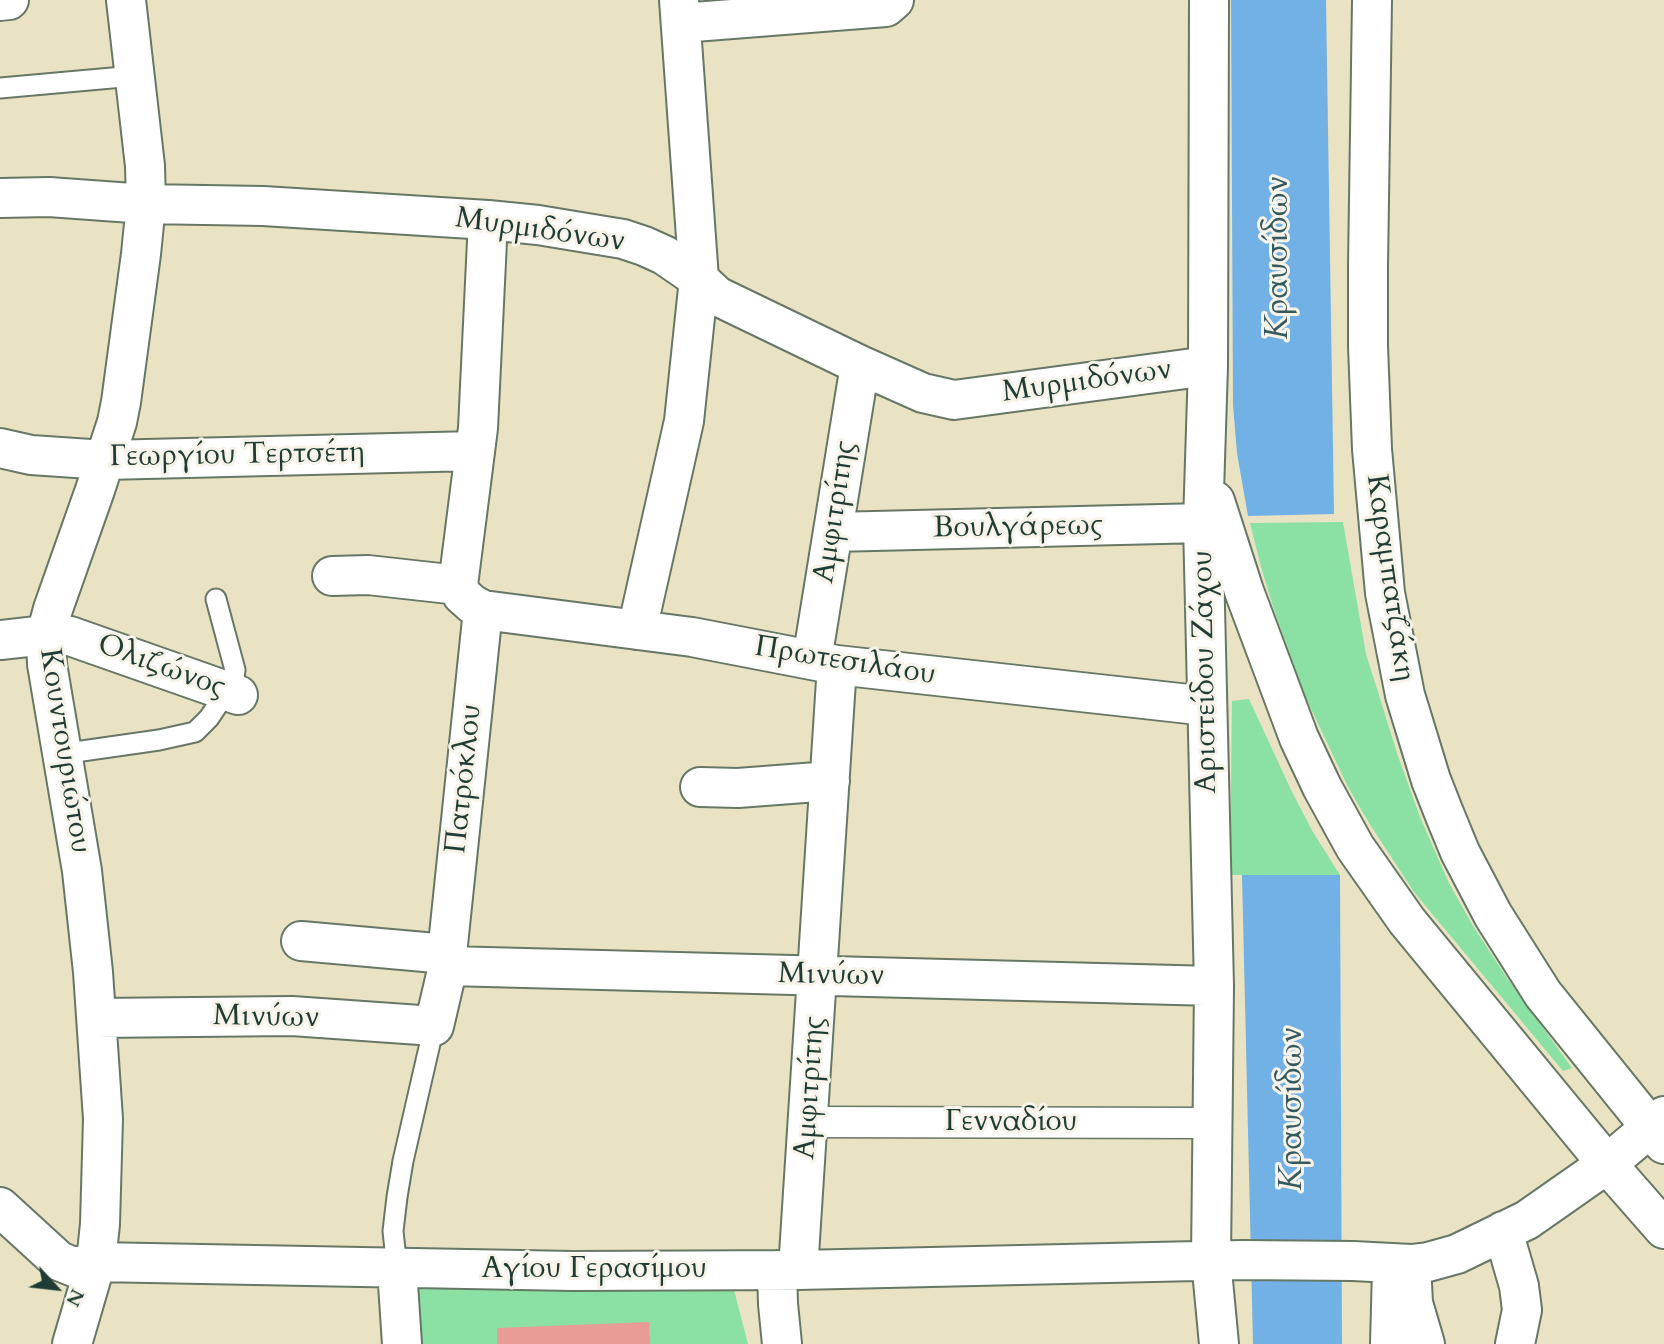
<!DOCTYPE html>
<html>
<head>
<meta charset="utf-8">
<style>
  body { margin:0 }
  #map { position:relative; width:1664px; height:1344px; overflow:hidden; background:#e9e3c3; font-family:Cardo,serif }
  canvas { display:block }
  .north { position:absolute; left:21px; top:1253px; width:70px; height:70px; -webkit-text-stroke:5px #f7f3e8; paint-order:stroke; rotate:117deg; font-size:19px; font-weight:700; line-height:28px; text-align:center; color:#1f3d34 }
  .north::after { content:''; display:block; margin:auto; width:24px; height:32px; background:#1f3d34; clip-path:polygon(50% 0,100% 100%,50% 72%,0 100%) }
</style>
</head>
<body>
<div id="map">
<canvas width="1664" height="1344"></canvas>
<div class="north">N</div>
</div>
<script>
const g = document.querySelector('canvas').getContext('2d');
g.lineJoin = 'round';
function fill(path, color) {
  g.fillStyle = color;
  g.fill(path, 'evenodd');
}
function shape(rows) {
  const path = new Path2D();
  for (const r of rows) {
    path.moveTo(r[0], r[1]);
    for (let i = 2; i < r.length; i += 2) path.lineTo(r[i], r[i + 1]);
  }
  return path;
}
function trace(path, color, width, dash) {
  g.strokeStyle = color;
  g.lineWidth = width;
  g.lineCap = dash ? 'butt' : 'round';
  g.setLineDash(dash || []);
  g.stroke(path);
}
function write(font, color, halo, rows, align = 'center') {
  g.font = font + ' Cardo,serif';
  g.lineWidth = 6;
  g.setLineDash([]);
  g.textBaseline = 'middle';
  g.strokeStyle = halo;
  g.fillStyle = color;
  for (const [text, x, y, turn = 0] of rows) {
    g.save();
    g.translate(x, y);
    g.rotate((+turn || 0) * Math.PI / 180);
    g.textAlign = isNaN(turn) ? turn : align;
    if (halo) g.strokeText(text, 0, 0);
    g.fillText(text, 0, 0);
    g.restore();
  }
}
fill(shape([
  [1343,522,1366,654,1398,756,1420,817,1449,883,1473,926,1507,978,1572,1068,1563,1071,1414,892,1369,823,1348,787,1306,698,1275,613,1261,567,1250,523],
  [1249,699,1292,792,1313,832,1340,875,1230,875,1232,701],
  [733,1286,748,1344,414,1344,412,1287]
]), '#8be1a4');
fill(shape([
  [1231,0,1326,0,1334,514,1248,516,1237,453,1233,405],
  [1242,875,1340,875,1342,1344,1253,1344]
]), '#71b1e5');
fill(shape([
  [649,1322,650,1344,497,1344,497,1328]
]), '#e99b96');
const service = shape([
  [0,88,134,76],
  [61,754,159,740,195,732,209,718,227,691,234,678,235,670,216,599],
  [397,1269,393,1231,397,1197,403,1161,434,1026]
]);
const pedestrian = shape([
  [809,1122,1214,1123]
]);
const minor = shape([
  [1209,0,1208,366,1203,523,1214,986,1211,1260,1219,1344],
  [1372,0,1368,266,1368,346,1372,449,1385,593,1405,695,1431,780,1444,813,1460,852,1493,915,1543,994,1664,1144],
  [0,1,9,0],
  [681,23,886,7,894,0],
  [0,198,49,197,146,204,263,206,488,220,538,225,623,239,644,246,664,255,699,279,717,296,860,365,923,393,954,400,1208,366],
  [0,448,31,455,105,460,475,451],
  [1215,501,1244,591,1299,738,1322,787,1355,847,1407,921,1607,1164,1664,1229],
  [833,532,1203,523],
  [332,576,368,575,458,585],
  [483,610,692,637,837,665,1207,706],
  [637,630,684,421,699,279,679,0],
  [0,640,46,635,70,636,238,695],
  [812,660,860,365],
  [700,787,738,788,830,781],
  [301,941,447,954],
  [448,966,1214,986],
  [97,1018,292,1016,434,1026,448,966,447,954,483,610,472,604,462,595,458,585,478,428,488,220],
  [0,1207,59,1261,74,1267,96,1262,573,1271,798,1270,1242,1260,1353,1261,1411,1264,1428,1262,1457,1254,1527,1220,1607,1164,1664,1116],
  [1503,1231,1519,1286,1522,1310,1515,1344],
  [1411,1264,1413,1303,1425,1344],
  [397,1269,402,1344],
  [777,1270,778,1304,782,1344],
  [798,1270,837,665],
  [72,1344,96,1262,100,1224,103,1119,93,972,82,871,47,664,46,635,53,609,95,490,117,422,121,402,141,254,146,204,145,166,126,0],
  [1390,1344,1392,1269]
]);
trace(service, '#676', 23);
trace(pedestrian, '#676', 33);
trace(minor, '#676', 42);
trace(service, '#fff', 19);
trace(pedestrian, '#fff', 30);
trace(minor, '#fff', 38);
write('30px', '#1f3d34', '#f7f3e8', [
  ["Μυρμιδόνων",540,231,8],
  ["Μυρμιδόνων",1087,382,-8],
  ["Γεωργίου Τερτσέτη",237,456,-1],
  ["Αμφιτρίτης",836,512,-81],
  ["Βουλγάρεως",1018,528,-1],
  ["Καραμπατζάκη",1389,578,82],
  ["Πρωτεσιλάου",845,662,9],
  ["Ολιζώνος",161,667,20],
  ["Αριστείδου Ζάχου",1206,672,-91],
  ["Κουντουριώτου",64,751,81],
  ["Πατρόκλου",465,779,-84],
  ["Μινύων",831,976,1],
  ["Μινύων",266,1018,1],
  ["Αμφιτρίτης",811,1088,-86],
  ["Γενναδίου",1011,1123],
  ["Αγίου Γερασίμου",594,1270]
]);
write('italic 32px', '#345a60', '#f7f3e8', [
  ["Κραυσίδων",1280,258,-90],
  ["Κραυσίδων",1294,1109,-90]
]);
</script>
</body>
</html>
